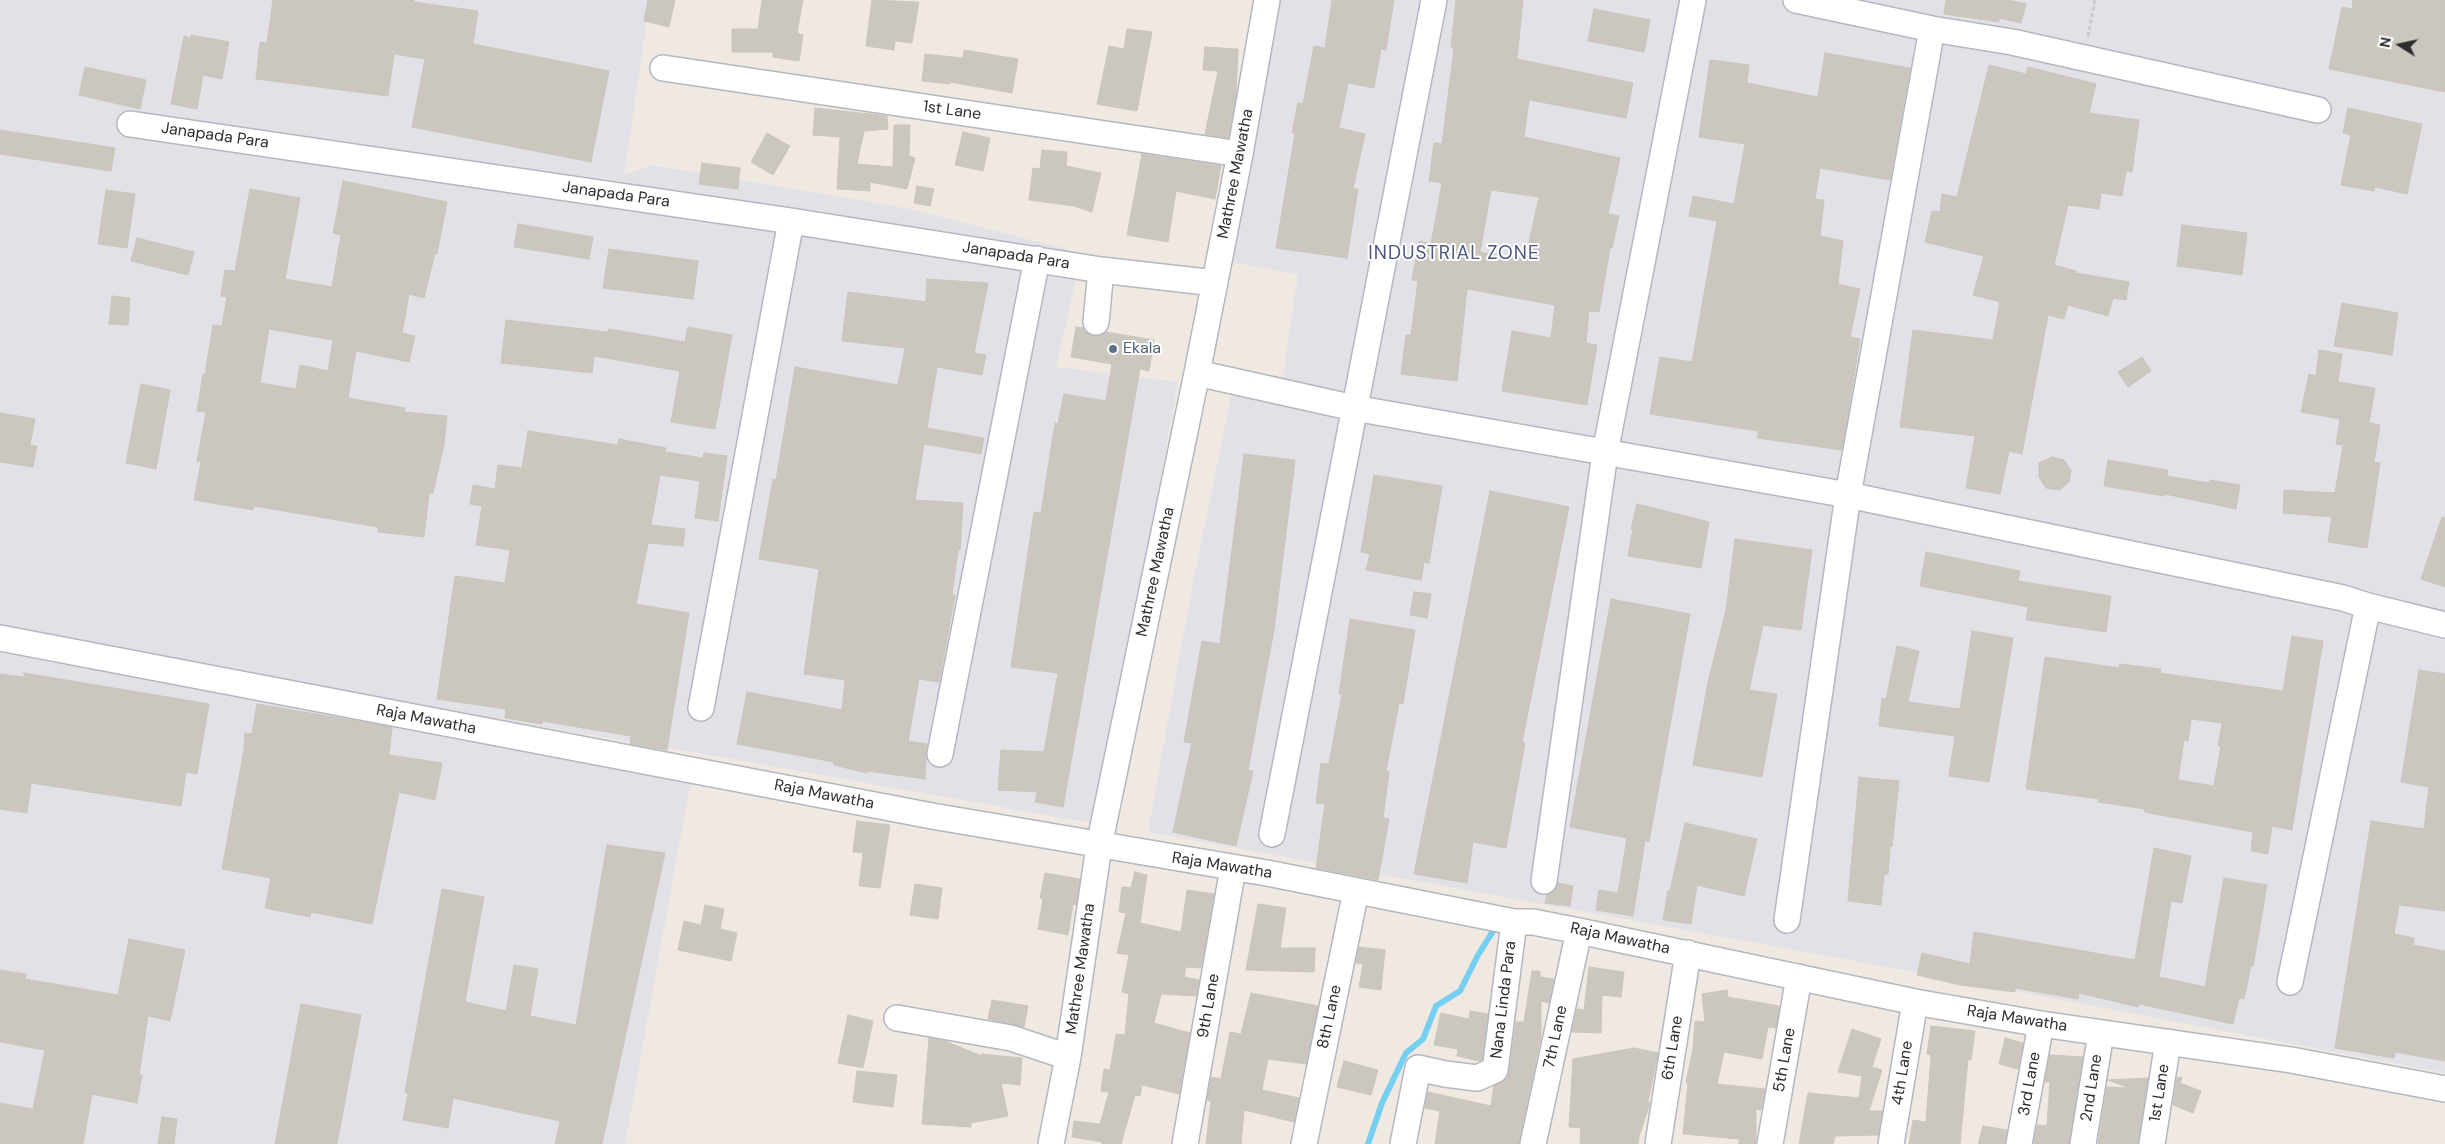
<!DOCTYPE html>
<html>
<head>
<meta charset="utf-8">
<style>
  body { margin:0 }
  #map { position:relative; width:2445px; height:1144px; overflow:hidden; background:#efe9e1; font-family:"DM Sans",sans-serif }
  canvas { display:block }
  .north { position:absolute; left:2375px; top:20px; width:50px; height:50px; -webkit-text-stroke:4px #fff; paint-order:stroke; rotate:280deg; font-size:14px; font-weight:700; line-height:20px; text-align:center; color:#2e2e2e }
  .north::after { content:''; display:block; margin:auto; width:18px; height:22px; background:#2e2e2e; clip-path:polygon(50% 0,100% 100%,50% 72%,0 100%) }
</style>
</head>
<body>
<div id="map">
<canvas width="2445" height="1144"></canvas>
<div class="north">N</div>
</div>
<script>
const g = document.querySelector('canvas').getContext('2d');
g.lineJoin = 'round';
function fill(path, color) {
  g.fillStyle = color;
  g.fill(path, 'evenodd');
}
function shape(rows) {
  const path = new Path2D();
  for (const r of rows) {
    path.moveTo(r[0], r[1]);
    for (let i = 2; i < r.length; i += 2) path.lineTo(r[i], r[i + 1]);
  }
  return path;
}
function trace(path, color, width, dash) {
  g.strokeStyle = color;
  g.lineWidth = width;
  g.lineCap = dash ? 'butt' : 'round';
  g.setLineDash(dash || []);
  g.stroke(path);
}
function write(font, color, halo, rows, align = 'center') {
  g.font = font + ' "DM Sans",sans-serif';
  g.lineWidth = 4;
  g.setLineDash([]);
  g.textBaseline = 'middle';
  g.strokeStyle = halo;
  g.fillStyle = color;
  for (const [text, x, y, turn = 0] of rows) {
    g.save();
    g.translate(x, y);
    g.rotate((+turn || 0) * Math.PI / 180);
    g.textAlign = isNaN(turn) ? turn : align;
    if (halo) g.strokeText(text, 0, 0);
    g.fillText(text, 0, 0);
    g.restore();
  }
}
fill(shape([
  [0,0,650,0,624,175,651,165,910,209,1082,253,1056,367,1178,382,1098,824,681,750,156,662,0,631],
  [1277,0,2445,0,2445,1073,1926,974,1148,832,1191,593,1232,391,1280,398,1298,274,1225,261],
  [0,653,692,774,625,1144,0,1144]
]), '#e3e1e8');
trace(shape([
  [1368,1144,1382,1103,1406,1053,1423,1039,1436,1006,1460,991,1478,955,1495,928]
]), '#75cff0', 6);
const building = shape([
  [273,0,414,0,414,2,478,11,473,44,609,71,591,162,412,127,425,59,394,54,388,96,256,79,260,42,267,43,273,0],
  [648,0,675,0,669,27,644,21,648,0],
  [762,0,803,0,797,33,803,35,799,61,773,57,773,52,732,52,732,29,758,29,762,0],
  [872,0,919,2,912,43,895,41,894,50,866,46,872,0],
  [1332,0,1394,0,1386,50,1381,49,1374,88,1348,83,1339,128,1365,134,1353,189,1358,189,1347,258,1276,248,1295,133,1292,132,1298,103,1303,104,1314,46,1325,48,1332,0],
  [1456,0,1523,0,1517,59,1633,83,1626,118,1529,100,1524,137,1620,158,1608,214,1619,216,1612,248,1610,248,1599,312,1589,311,1586,343,1597,345,1587,405,1502,391,1512,331,1551,338,1555,305,1467,289,1457,381,1401,374,1406,335,1411,335,1418,281,1412,280,1419,241,1431,244,1442,183,1429,181,1434,143,1442,144,1454,48,1451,47,1456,0],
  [1491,190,1539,197,1525,260,1480,252,1491,190],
  [1946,0,2008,0,2026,4,2021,23,1999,18,1999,22,1944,14,1946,0],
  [2353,0,2445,0,2445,92,2329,69,2342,7,2352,9,2353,0],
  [1594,9,1650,20,1644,52,1588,41,1594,9],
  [1127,29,1152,32,1137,111,1097,104,1109,46,1124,49,1127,29],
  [191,35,229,42,222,79,203,75,197,109,171,104,184,36,191,38,191,35],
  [1205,47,1238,49,1236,96,1228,138,1205,134,1218,71,1203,70,1205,47],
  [964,50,1018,59,1012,93,950,82,950,84,922,81,925,54,963,58,964,50],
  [1825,53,1910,68,1890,180,1820,168,1815,199,1824,200,1820,236,1843,241,1838,284,1860,289,1850,337,1860,339,1842,450,1758,438,1758,431,1650,414,1660,357,1692,362,1717,221,1689,216,1693,196,1734,204,1745,144,1699,137,1710,60,1749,65,1747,83,1818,97,1825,53],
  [1989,65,2026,74,2028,67,2096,84,2089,113,2139,120,2132,172,2126,171,2122,196,2101,193,2099,209,2068,205,2054,265,2076,271,2076,273,2129,282,2126,300,2113,298,2108,316,2068,305,2064,319,2048,315,2022,454,2009,451,2000,494,1966,488,1975,436,1900,427,1913,330,1993,340,2000,302,1973,295,1984,256,1925,242,1932,211,1940,212,1942,194,1957,197,1989,65],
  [85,67,146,80,140,109,79,95,85,67],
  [815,108,887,116,888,129,864,131,857,164,893,167,894,125,910,125,909,156,915,158,907,189,870,182,870,191,837,189,840,137,813,135,815,108],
  [2348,108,2422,124,2407,194,2375,187,2374,191,2341,185,2351,135,2343,133,2348,108],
  [0,130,115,148,111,171,0,154,0,130],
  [963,132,990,138,983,171,955,165,963,132],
  [767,133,790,146,773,175,751,162,767,133],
  [1042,150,1067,152,1066,166,1101,173,1092,212,1074,206,1029,200,1033,168,1040,169,1042,150],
  [1142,154,1221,166,1215,199,1176,191,1168,242,1127,235,1142,154],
  [702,163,740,168,738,189,699,184,702,163],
  [343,181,447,202,437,254,435,253,424,298,409,294,402,333,415,336,409,362,356,351,348,398,405,408,404,412,447,416,444,444,433,493,429,493,424,537,378,532,378,527,254,506,253,510,194,500,201,462,197,461,206,412,197,411,203,374,205,374,213,325,222,326,227,297,221,296,225,270,235,271,250,189,300,198,285,279,332,287,341,235,333,233,343,181],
  [269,329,333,340,328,371,300,365,296,389,260,383,269,329],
  [917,186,934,189,930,206,914,203,917,186],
  [106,190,135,194,127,248,98,244,106,190],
  [518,224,593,237,589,259,514,247,518,224],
  [2182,225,2247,233,2242,275,2177,266,2182,225],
  [137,238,194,252,188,275,131,261,137,238],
  [609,249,698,261,693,299,603,288,609,249],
  [927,279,988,283,974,353,986,355,982,375,937,367,927,428,984,438,981,454,924,444,915,500,963,503,960,550,958,550,952,595,955,595,939,682,919,679,908,741,927,744,925,779,868,771,867,773,834,765,834,762,737,744,747,692,842,710,845,680,804,674,819,569,759,559,773,479,776,480,795,367,898,385,905,348,842,341,848,292,926,302,927,279],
  [112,296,130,298,128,325,109,324,112,296],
  [2342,303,2398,313,2392,355,2334,346,2342,303],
  [506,320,608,332,609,329,685,342,688,327,732,335,715,429,671,422,680,371,594,356,592,373,501,363,506,320],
  [1076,327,1083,328,1087,333,1094,336,1106,332,1154,340,1149,371,1140,369,1063,807,1035,802,1037,792,998,790,1001,750,1044,752,1058,673,1011,667,1034,512,1041,513,1055,423,1058,424,1064,394,1106,401,1112,364,1071,357,1076,327],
  [2319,350,2342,354,2338,382,2375,388,2369,423,2380,425,2374,462,2380,463,2367,548,2328,542,2332,517,2283,513,2284,490,2335,493,2343,445,2336,444,2340,419,2301,412,2309,374,2316,376,2319,350],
  [2142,357,2151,371,2128,387,2118,372,2142,357],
  [141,384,170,390,156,469,126,463,141,384],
  [0,413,35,419,30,445,37,446,33,467,0,462,0,413],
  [528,431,618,445,619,439,666,448,665,452,703,458,704,453,727,456,718,521,695,518,700,481,660,475,651,525,685,529,683,546,648,543,636,604,689,613,667,750,630,744,631,736,542,721,542,724,505,718,506,709,437,699,455,576,505,583,510,550,476,545,482,506,470,504,473,485,495,489,498,465,522,468,528,431],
  [1244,454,1295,460,1274,630,1248,770,1253,771,1236,846,1173,832,1192,743,1184,742,1202,641,1220,644,1244,454],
  [2052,457,2064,460,2071,470,2069,482,2059,490,2046,488,2039,477,2039,463,2052,457],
  [2108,460,2168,470,2167,476,2209,483,2210,480,2240,485,2236,509,2165,494,2164,496,2104,486,2108,460],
  [1374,475,1442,486,1429,563,1424,562,1421,580,1366,570,1370,554,1361,552,1374,475],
  [1490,491,1569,507,1522,742,1525,743,1506,848,1473,842,1467,883,1414,874,1490,491],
  [1637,504,1709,522,1701,568,1628,556,1633,529,1631,529,1637,504],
  [2442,517,2445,518,2445,587,2421,579,2442,517],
  [1735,539,1812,550,1801,630,1763,625,1749,690,1777,694,1762,777,1693,765,1708,682,1726,610,1735,539],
  [1926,552,2020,571,2018,581,2111,596,2106,632,2026,620,2028,607,1920,586,1926,552],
  [1414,592,1431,594,1427,618,1410,615,1414,592],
  [1611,599,1690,614,1649,842,1645,841,1633,916,1596,910,1599,890,1618,893,1627,838,1570,827,1611,599],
  [1350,619,1415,630,1403,704,1399,703,1386,771,1389,772,1383,818,1389,819,1378,880,1316,868,1325,804,1316,803,1321,763,1329,764,1342,694,1339,694,1350,619],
  [1972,631,2013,638,1989,782,1949,776,1955,736,1879,726,1882,698,1886,699,1897,646,1919,651,1908,702,1960,709,1972,631],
  [2292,636,2323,641,2292,830,2272,826,2268,854,2251,851,2253,832,2144,812,2145,809,2098,802,2099,799,2026,789,2045,657,2119,668,2120,664,2161,669,2160,673,2283,691,2292,636],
  [2191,719,2222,723,2218,746,2221,746,2214,786,2178,780,2184,740,2188,741,2191,719],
  [2419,670,2445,674,2445,911,2399,905,2394,934,2414,938,2413,945,2445,951,2445,1061,2395,1052,2394,1058,2335,1048,2371,821,2424,829,2429,787,2401,782,2419,670],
  [24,673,209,704,197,774,186,772,181,806,31,783,27,813,0,809,0,674,24,677,24,673],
  [257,704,392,727,389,755,442,763,435,800,399,792,372,924,311,912,310,917,265,908,271,878,222,869,244,750,245,733,252,734,257,704],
  [1859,777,1899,781,1892,847,1890,846,1888,874,1884,874,1881,905,1848,901,1859,777],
  [857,821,890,825,880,888,859,886,863,853,853,852,857,821],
  [1685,823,1757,839,1744,896,1697,885,1691,924,1663,920,1668,891,1670,891,1685,823],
  [607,845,665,853,602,1144,555,1144,560,1121,453,1098,448,1128,403,1120,408,1093,405,1092,442,889,484,897,465,1002,506,1011,514,965,538,969,530,1016,576,1025,607,845],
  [2154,848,2191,856,2182,903,2171,901,2159,977,2205,987,2224,878,2267,885,2253,967,2251,966,2244,999,2239,998,2233,1024,2139,1004,2138,1007,2079,993,2078,999,2015,988,2015,992,1960,985,1917,975,1922,953,1970,964,1974,932,2135,960,2154,848],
  [1135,872,1147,875,1140,923,1181,932,1187,890,1214,894,1201,968,1186,967,1184,977,1199,980,1196,996,1161,994,1154,1023,1190,1033,1179,1094,1142,1085,1140,1096,1135,1095,1121,1144,1102,1144,1102,1142,1072,1137,1074,1121,1100,1124,1109,1092,1101,1091,1104,1069,1110,1070,1116,1034,1125,1035,1129,994,1122,992,1129,955,1117,953,1126,913,1119,912,1122,887,1131,888,1135,872],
  [1045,873,1080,879,1076,905,1073,904,1068,935,1038,929,1043,899,1040,898,1045,873],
  [1558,883,1573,886,1570,906,1545,903,1547,895,1555,890,1558,883],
  [915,884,942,888,938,919,910,915,915,884],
  [1258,904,1286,908,1280,948,1315,948,1314,972,1246,970,1258,904],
  [705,905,724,909,720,929,737,933,731,961,678,950,684,921,701,925,705,905],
  [129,939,185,950,170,1021,148,1016,139,1075,142,1075,137,1103,92,1094,83,1144,0,1144,0,1103,33,1109,45,1050,0,1042,0,970,26,974,25,979,118,995,129,939],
  [1359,947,1385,950,1381,990,1359,987,1363,964,1356,963,1359,947],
  [1589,967,1624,972,1621,997,1602,995,1601,1033,1572,1032,1577,1009,1584,1010,1589,967],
  [1532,971,1540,971,1540,977,1554,979,1549,1003,1541,1001,1541,1037,1519,1144,1435,1144,1440,1111,1425,1108,1428,1092,1491,1106,1494,1086,1506,1079,1509,1072,1516,1022,1524,1022,1532,971],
  [1727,990,1728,997,1779,1006,1776,1028,1768,1027,1762,1059,1724,1052,1717,1084,1765,1089,1761,1110,1756,1109,1756,1144,1739,1144,1739,1139,1683,1134,1688,1083,1686,1083,1693,1048,1695,1021,1705,1022,1702,994,1727,990],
  [1251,993,1318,1006,1306,1064,1268,1059,1262,1090,1299,1098,1294,1122,1244,1110,1241,1144,1206,1144,1211,1101,1207,1100,1211,1077,1221,1079,1230,1032,1241,1034,1251,993],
  [992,1000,1028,1006,1024,1027,988,1019,992,1000],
  [301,1004,361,1015,337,1144,275,1144,301,1004],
  [1470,1011,1488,1014,1482,1060,1479,1061,1457,1056,1458,1049,1434,1045,1441,1013,1469,1019,1470,1011],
  [848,1015,873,1021,863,1068,838,1063,848,1015],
  [1931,1026,1975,1031,1971,1060,1968,1060,1960,1144,1909,1144,1913,1120,1926,1122,1931,1055,1927,1054,1931,1026],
  [1852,1029,1881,1039,1872,1067,1882,1070,1869,1111,1882,1111,1878,1135,1835,1136,1833,1144,1799,1144,1808,1093,1859,1098,1862,1076,1838,1072,1852,1029],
  [929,1038,945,1041,982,1056,982,1054,1022,1058,1020,1085,1001,1083,1008,1116,971,1123,971,1127,922,1124,929,1038],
  [2005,1038,2023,1043,2018,1069,1999,1064,2005,1038],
  [1634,1048,1658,1053,1648,1102,1650,1103,1639,1137,1638,1144,1580,1144,1581,1128,1569,1127,1573,1059,1634,1048],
  [2050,1055,2083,1057,2069,1144,2034,1144,2037,1125,2047,1126,2050,1082,2045,1082,2050,1055],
  [1344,1061,1378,1070,1371,1095,1337,1087,1344,1061],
  [857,1071,897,1075,893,1107,853,1102,857,1071],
  [2182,1077,2180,1083,2201,1091,2193,1113,2173,1105,2177,1078,2182,1077],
  [2148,1078,2138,1144,2098,1144,2107,1087,2129,1088,2108,1080,2148,1078],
  [162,1117,177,1119,174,1144,158,1144,162,1117],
  [1983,1126,2007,1130,2005,1144,1978,1144,1983,1126]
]);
fill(building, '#cbc7bf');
trace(building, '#cbc5ba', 1);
const minor = shape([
  [1796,0,1932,29,2012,42,2318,110],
  [663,68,1240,154],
  [130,124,791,221,1101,270],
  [1096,322,1101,270,1215,283],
  [1197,373,1354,408,1848,495,2343,598,2368,606,2445,625],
  [0,638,932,816,1267,873,1514,922,1533,922,1579,931,1915,1002,2041,1024,2291,1060,2445,1089],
  [701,708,791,221],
  [940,754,1037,259],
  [1272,834,1434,0],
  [1544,881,1605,453,1693,0],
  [1787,920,1848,495,1932,29],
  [2290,982,2368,606],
  [897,1018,1011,1038,1068,1057],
  [1051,1144,1068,1057,1099,846,1197,373,1240,154,1267,0],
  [1185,1144,1233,868],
  [1304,1144,1356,891],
  [1403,1144,1418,1068,1445,1074,1477,1078,1495,1070,1514,922],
  [1533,1144,1579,931],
  [1658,1144,1688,953],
  [1770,1144,1799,977],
  [1891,1144,1915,1002],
  [2019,1144,2041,1024],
  [2083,1144,2101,1033],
  [2152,1144,2168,1042]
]);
trace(minor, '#b4b7c1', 28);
trace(shape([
  [2088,36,2095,0]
]), '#c9c9c9', 3, [4, 2.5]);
trace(minor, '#fff', 25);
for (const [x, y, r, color] of [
  [1113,349,5,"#5c6f8a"]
]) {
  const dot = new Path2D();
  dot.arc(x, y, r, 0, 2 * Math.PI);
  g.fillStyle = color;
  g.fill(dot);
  trace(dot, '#fff', 2);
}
write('16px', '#2e2e2e', '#fff', [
  ["1st Lane",952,111,8],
  ["Janapada Para",215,136,8],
  ["Mathree Mawatha",1236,174,-79],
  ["Janapada Para",616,195,8],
  ["Janapada Para",1016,256,9],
  ["Mathree Mawatha",1156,572,-78],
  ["Raja Mawatha",426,720,11],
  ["Raja Mawatha",824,795,11],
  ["Raja Mawatha",1222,866,9],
  ["Raja Mawatha",1620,939,12],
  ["Mathree Mawatha",1081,969,-82],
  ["Nana Linda Para",1504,1000,-83],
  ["9th Lane",1209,1006,-80],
  ["8th Lane",1330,1017,-78],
  ["Raja Mawatha",2017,1019,9],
  ["7th Lane",1556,1037,-78],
  ["6th Lane",1673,1048,-81],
  ["5th Lane",1785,1060,-80],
  ["4th Lane",1903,1073,-81],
  ["3rd Lane",2030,1084,-80],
  ["2nd Lane",2092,1088,-81],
  ["1st Lane",2160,1093,-81]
]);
write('16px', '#4e5e75', '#fff', [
  ["Ekala",1123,349]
], 'left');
g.letterSpacing = '1px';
write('19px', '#4d5680', '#fff', [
  ["INDUSTRIAL ZONE",1454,254]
]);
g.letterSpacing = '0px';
</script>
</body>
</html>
